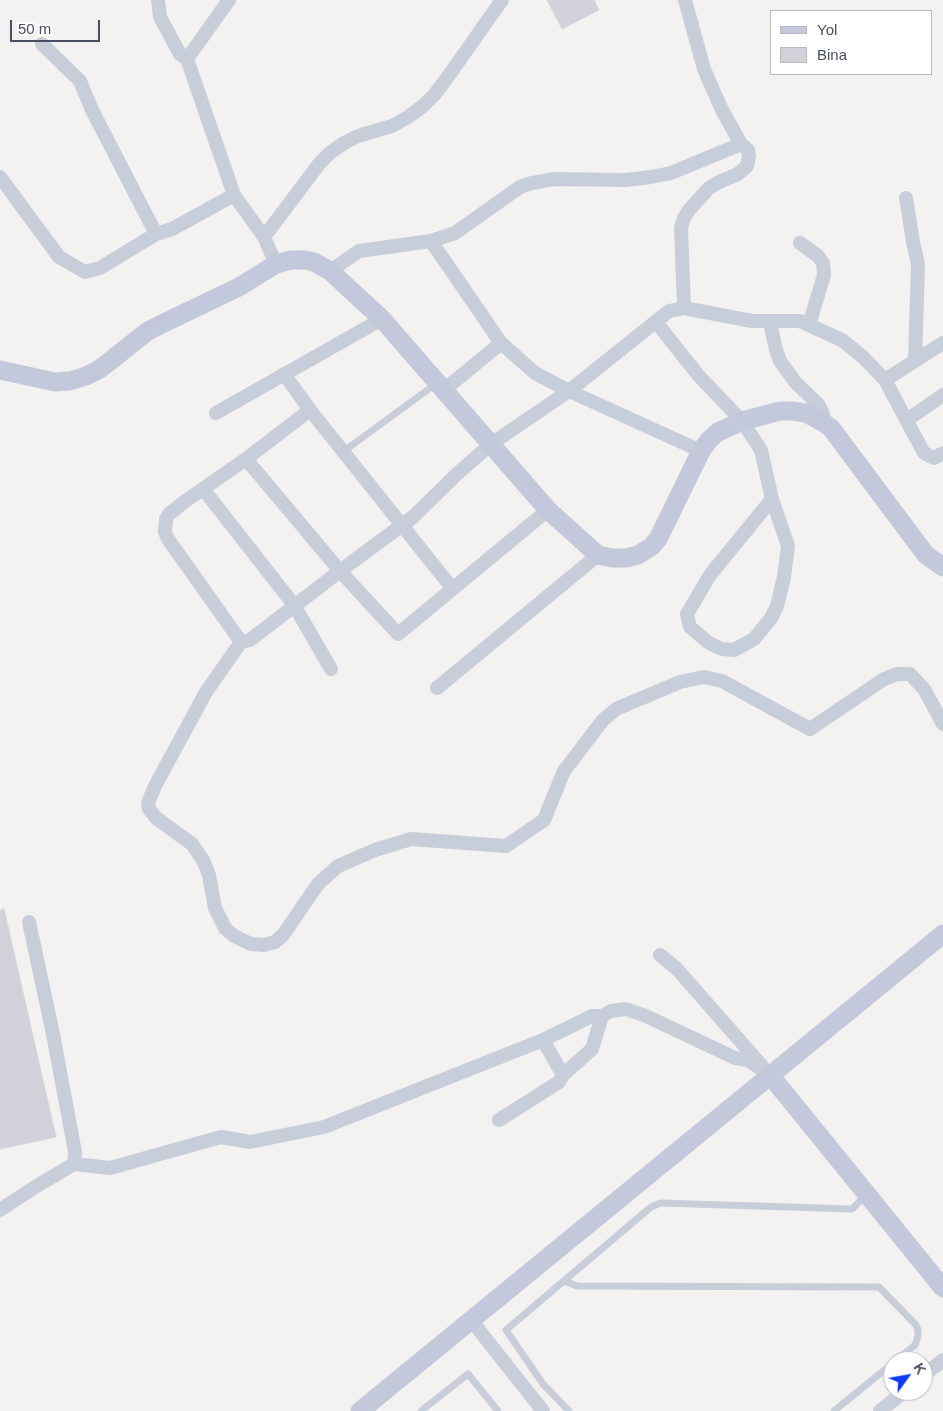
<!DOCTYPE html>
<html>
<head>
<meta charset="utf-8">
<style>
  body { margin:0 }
  #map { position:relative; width:943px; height:1411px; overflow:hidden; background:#f4f2f1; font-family:Arial,sans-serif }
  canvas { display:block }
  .legend { position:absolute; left:770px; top:10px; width:162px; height:65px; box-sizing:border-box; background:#fff; border:1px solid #b6b9c0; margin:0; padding:6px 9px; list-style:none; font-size:15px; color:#484f61 }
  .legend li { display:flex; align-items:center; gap:10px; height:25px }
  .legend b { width:25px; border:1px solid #b6b9c0 }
  .north { position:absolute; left:883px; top:1351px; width:50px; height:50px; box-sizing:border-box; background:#fff; border:1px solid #b6b9c0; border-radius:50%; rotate:58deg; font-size:14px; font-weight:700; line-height:20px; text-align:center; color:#484f61 }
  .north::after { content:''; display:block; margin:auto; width:18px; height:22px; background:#0d3af2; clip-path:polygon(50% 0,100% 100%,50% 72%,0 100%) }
  .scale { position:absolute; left:10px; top:20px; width:90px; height:22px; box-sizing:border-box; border:2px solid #484f61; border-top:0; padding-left:6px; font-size:15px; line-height:18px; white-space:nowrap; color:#484f61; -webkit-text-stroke:4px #fff; paint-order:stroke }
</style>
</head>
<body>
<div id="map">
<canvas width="943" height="1411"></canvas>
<ul class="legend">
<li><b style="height:6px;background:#c3c9db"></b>Yol</li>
<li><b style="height:14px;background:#d1d2d9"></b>Bina</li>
</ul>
<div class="north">K</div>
<div class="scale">50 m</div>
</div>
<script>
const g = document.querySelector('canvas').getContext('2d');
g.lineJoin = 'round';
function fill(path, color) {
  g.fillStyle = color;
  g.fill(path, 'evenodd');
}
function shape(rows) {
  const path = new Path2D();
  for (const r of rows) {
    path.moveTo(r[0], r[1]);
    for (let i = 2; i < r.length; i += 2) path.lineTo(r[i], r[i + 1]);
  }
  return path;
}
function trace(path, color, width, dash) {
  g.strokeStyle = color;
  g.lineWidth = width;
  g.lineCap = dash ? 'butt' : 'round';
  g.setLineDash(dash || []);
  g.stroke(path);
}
const building = shape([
  [547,0,594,0,599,10,562,29,547,0],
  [4,909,56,1137,0,1149,0,910,4,909]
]);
fill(building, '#d1d2d9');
trace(building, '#d5d6dd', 1);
trace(shape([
  [344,451,437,383],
  [565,1281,577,1286,879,1287,916,1325,918,1330,918,1336,915,1345,895,1361],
  [421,1411,468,1374,498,1411],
  [569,1411,543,1384,506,1330,651,1207,661,1203,852,1209,866,1195],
  [834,1411,893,1363]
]), '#c8cdda', 7);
trace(shape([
  [158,0,160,17,180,54,187,59,229,0],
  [42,44,80,81,92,110,156,234],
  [187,59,234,195,264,237],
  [0,177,59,257,85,272,100,268,156,234,172,229,234,195],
  [906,198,913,242,918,264,915,361],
  [431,241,501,343,535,373,569,391,701,451],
  [800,243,818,256,823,263,824,275,809,325],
  [276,264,264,237,319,164,331,152,344,143,358,136,392,126,408,117,423,106,435,94,447,78,502,0],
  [330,271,359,251,431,241,455,233,520,187,532,183,554,179,626,180,651,177,671,173,741,144,722,110,704,69,685,0],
  [684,308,681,228,684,218,689,210,709,188,719,182,738,174,747,166,749,156,748,150,741,144],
  [656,322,698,375,742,421,761,450,772,499,788,546,784,577,777,606,771,618,754,639,734,650,722,649,709,643,690,627,687,614,710,575,772,499],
  [770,322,776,350,780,361,796,383,818,404,823,414,821,421],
  [943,343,885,380,864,358,842,340,800,321,752,321,684,308,669,311,569,391,491,444,457,474,413,517,340,571,250,640,241,642,206,692,155,786,148,803,149,809,156,818,192,844,203,860,209,875,215,908,225,928,234,936,251,944,264,945,275,942,283,935,318,884,338,866,375,850,411,839,506,846,544,820,564,771,603,720,616,709,680,682,704,677,722,681,810,729,884,679,897,674,910,674,924,689,943,724],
  [284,374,310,410,452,588],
  [885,380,924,453,934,458,943,453],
  [444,390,501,343],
  [216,413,382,319],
  [907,420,943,395],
  [246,459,340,571,398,634,548,510],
  [204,490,294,605,331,669],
  [241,642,168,539,165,532,166,519,169,514,184,502,246,459,310,410],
  [437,688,598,555],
  [29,922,53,1034,75,1152,74,1164],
  [543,1040,563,1075],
  [499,1120,559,1082,563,1075,592,1049,602,1016],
  [0,1210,35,1187,74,1164,110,1168,221,1137,250,1142,324,1127,543,1040,592,1016,602,1016,611,1011,626,1009,646,1016,735,1058,748,1060,770,1075,677,969,660,955],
  [471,1320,543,1411],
  [923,1376,943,1360],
  [880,1411,905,1391]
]), '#c8cdda', 14);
trace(shape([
  [0,370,55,382,70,381,86,376,100,369,148,331,166,322,239,287,276,264,291,260,305,260,314,262,330,271,382,319,548,510,598,555,612,558,626,558,638,555,651,547,658,539,701,451,709,440,718,432,742,421,780,411,792,411,806,413,821,421,831,428,926,555,943,567],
  [770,1075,943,1288],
  [360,1411,943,934]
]), '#c3c9db', 19);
</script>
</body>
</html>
